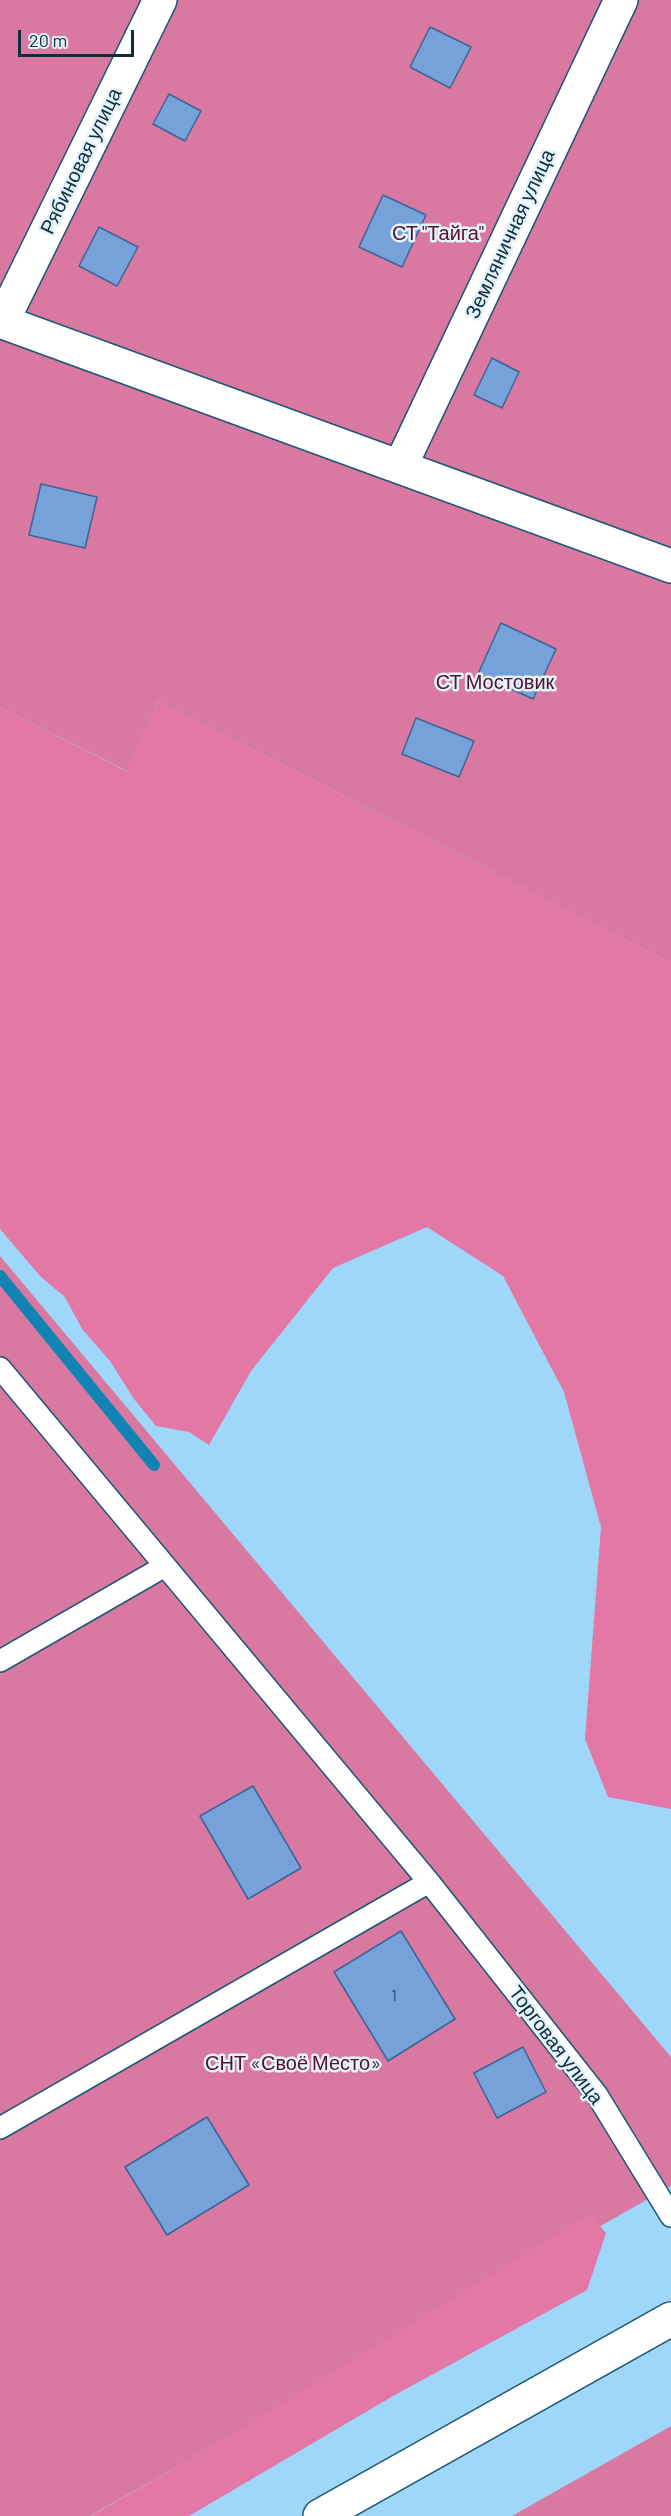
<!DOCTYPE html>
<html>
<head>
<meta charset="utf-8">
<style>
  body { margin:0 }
  #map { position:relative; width:671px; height:2516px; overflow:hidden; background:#9ed7f9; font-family:Barlow,sans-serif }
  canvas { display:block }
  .scale { position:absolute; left:18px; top:30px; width:116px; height:27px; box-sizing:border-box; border:3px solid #0e2d3d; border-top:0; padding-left:8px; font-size:18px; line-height:21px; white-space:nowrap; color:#0e2d3d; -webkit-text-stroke:4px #e4f2fa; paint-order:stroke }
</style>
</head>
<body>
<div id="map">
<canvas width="671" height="2516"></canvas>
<div class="scale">20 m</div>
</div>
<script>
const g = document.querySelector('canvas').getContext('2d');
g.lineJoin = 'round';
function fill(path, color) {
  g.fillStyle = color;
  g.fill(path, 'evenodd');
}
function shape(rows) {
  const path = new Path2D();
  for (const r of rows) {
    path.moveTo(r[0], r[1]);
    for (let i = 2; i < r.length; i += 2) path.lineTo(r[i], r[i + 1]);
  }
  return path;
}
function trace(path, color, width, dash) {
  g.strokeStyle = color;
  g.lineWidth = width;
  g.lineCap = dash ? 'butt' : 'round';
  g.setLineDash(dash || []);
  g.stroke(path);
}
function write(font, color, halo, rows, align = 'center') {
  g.font = font + ' Barlow,sans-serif';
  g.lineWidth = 5;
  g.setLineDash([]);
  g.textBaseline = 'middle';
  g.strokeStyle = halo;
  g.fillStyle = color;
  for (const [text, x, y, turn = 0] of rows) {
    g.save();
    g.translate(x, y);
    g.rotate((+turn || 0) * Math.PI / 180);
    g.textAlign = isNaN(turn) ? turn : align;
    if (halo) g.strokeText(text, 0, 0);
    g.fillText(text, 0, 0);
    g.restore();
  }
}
fill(shape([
  [0,0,671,0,671,963,158,701,127,771,0,707],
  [0,1256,671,2057,671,2186,90,2516,0,2516],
  [671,2426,671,2516,512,2516]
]), '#d979a1');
fill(shape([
  [158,701,671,963,671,1809,608,1797,585,1739,601,1527,564,1392,503,1276,427,1227,333,1268,251,1371,209,1445,189,1432,156,1426,134,1399,110,1361,82,1329,65,1297,41,1277,0,1229,0,707,126,771],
  [590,2214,606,2233,587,2290,393,2396,189,2516,91,2516,220,2442]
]), '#e377a5');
trace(shape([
  [0,1276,154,1465]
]), '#1284b4', 12);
const building = shape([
  [430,27,471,47,450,88,410,67,430,27],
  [169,94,201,111,185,141,153,124,169,94],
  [383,195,426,215,402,267,359,247,383,195],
  [99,227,138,247,117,286,79,266,99,227],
  [492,358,519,372,502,408,474,395,492,358],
  [41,484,97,497,85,548,29,535,41,484],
  [501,623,556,649,533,699,478,674,501,623],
  [416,718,474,741,459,777,402,754,416,718],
  [253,1786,301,1868,248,1899,200,1816,253,1786],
  [401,1931,455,2019,388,2061,334,1972,401,1931],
  [523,2047,546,2092,497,2118,474,2073,523,2047],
  [207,2117,249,2185,167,2235,125,2167,207,2117]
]);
fill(building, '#76a2d9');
trace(building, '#3b6497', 1.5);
const lane = shape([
  [0,1368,429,1882,597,2095,671,2216],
  [0,1661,165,1566],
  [0,2128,429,1882]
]);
const street = shape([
  [0,321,671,566],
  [2,322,160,0],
  [400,467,621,0]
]);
const secondary = shape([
  [320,2516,671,2319]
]);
trace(lane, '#1e5774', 24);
trace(street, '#1e5774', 36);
trace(secondary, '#1e5774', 36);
trace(lane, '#fff', 21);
trace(street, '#fff', 33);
trace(secondary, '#fff', 33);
write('16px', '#284a64', null, [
  ["1",394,1996]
]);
write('20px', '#0e2d3d', '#e4f2fa', [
  ["Рябиновая улица",81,161,-64],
  ["Земляничная улица",510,234,-65],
  ["Торговая улица",556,2045,53]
]);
write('20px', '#541032', '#e4f2fa', [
  ["СТ \"Тайга\"",438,233],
  ["СТ Мостовик",495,682],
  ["СНТ «Своё Место»",293,2063]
]);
</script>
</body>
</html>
